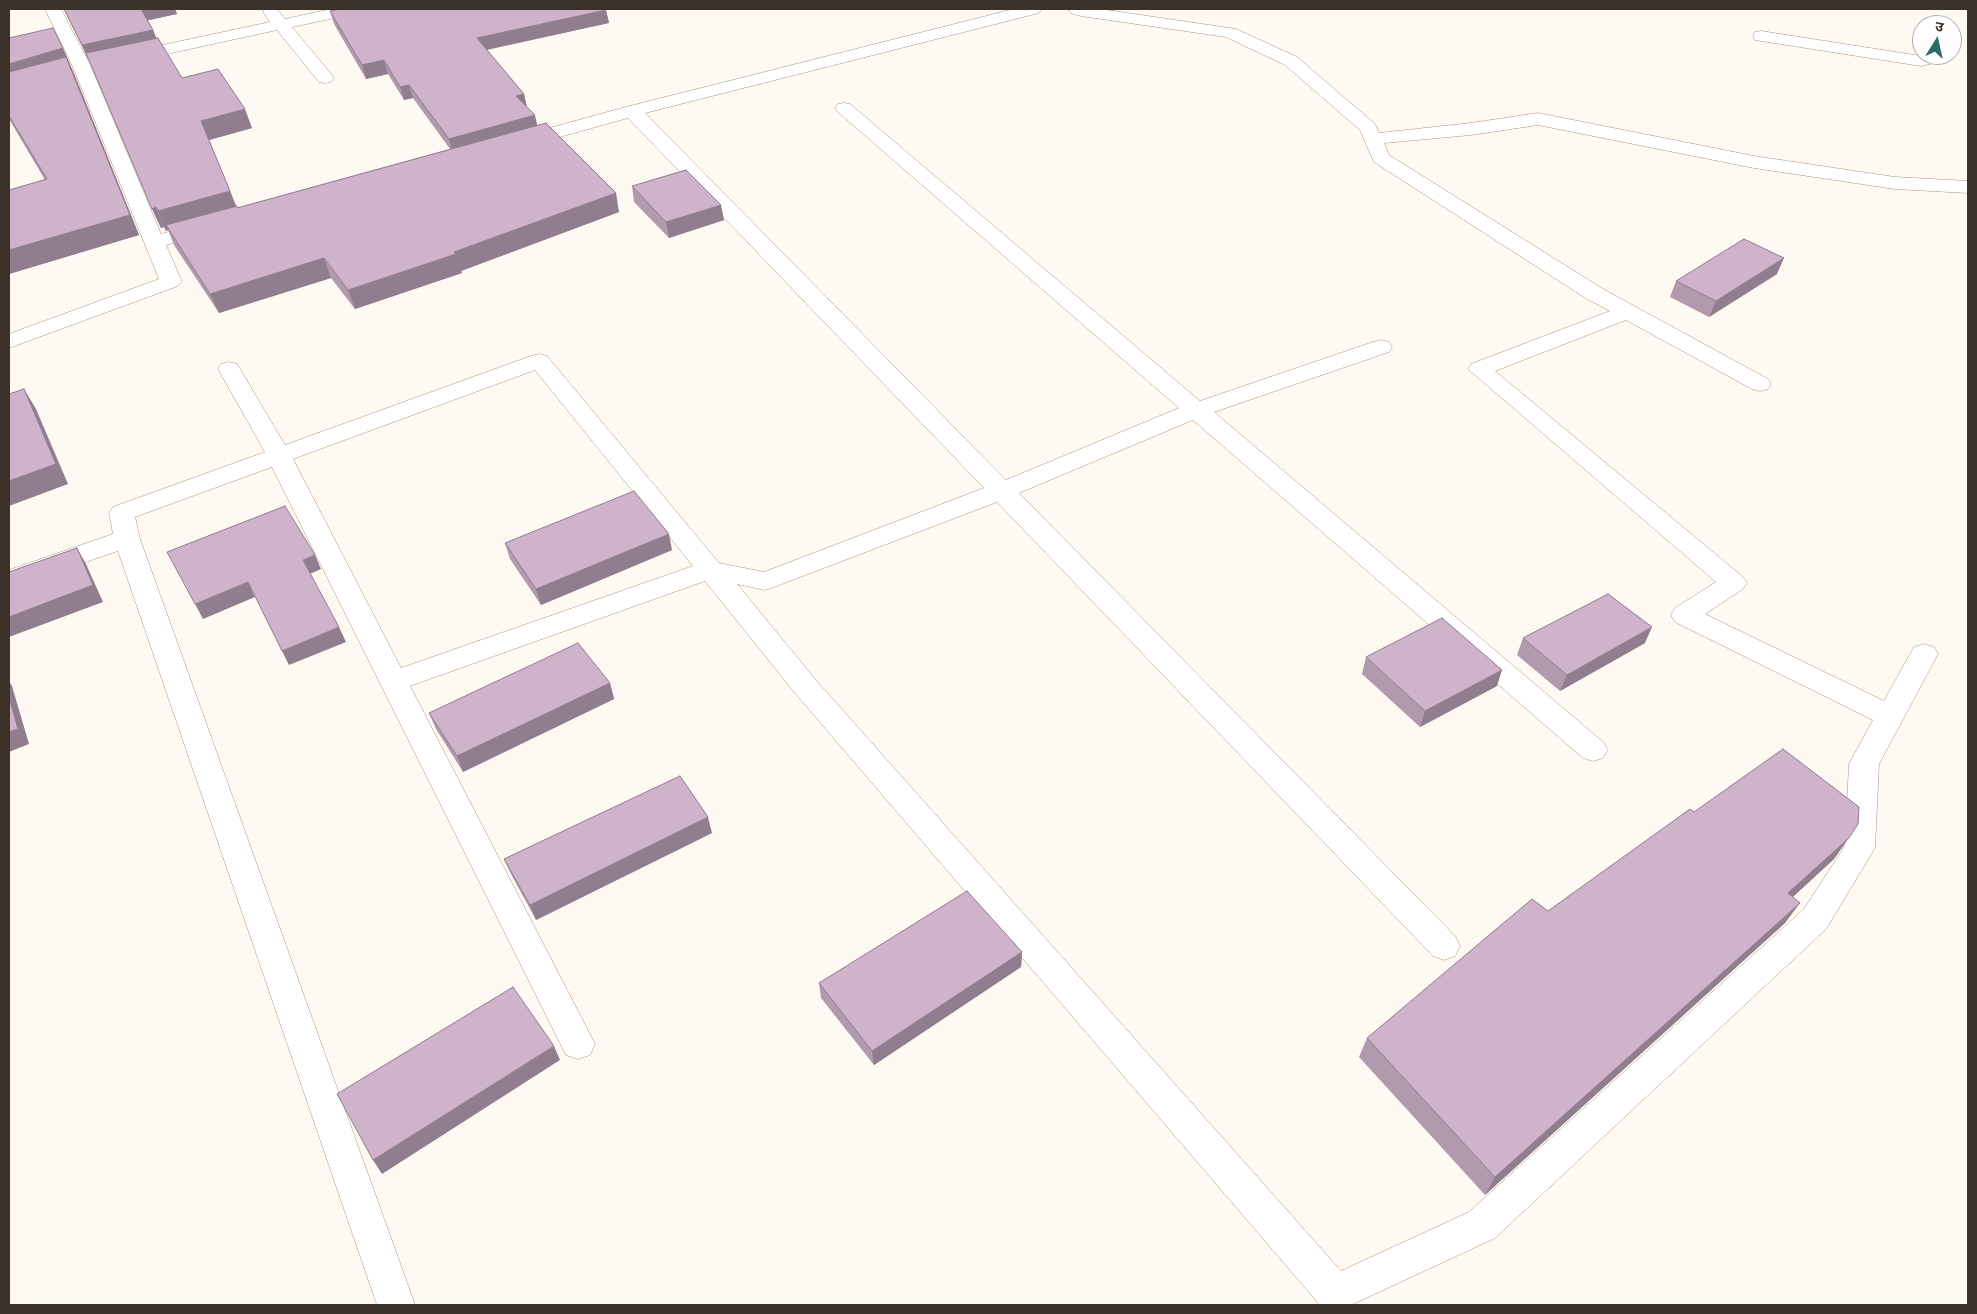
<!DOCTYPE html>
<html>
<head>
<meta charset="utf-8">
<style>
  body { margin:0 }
  #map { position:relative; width:1977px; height:1314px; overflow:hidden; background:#fff9f4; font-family:Ubuntu,"Noto Sans Devanagari",sans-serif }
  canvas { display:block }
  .frame { position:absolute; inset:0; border:10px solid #3c3128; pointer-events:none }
  .north { position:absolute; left:1912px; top:15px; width:50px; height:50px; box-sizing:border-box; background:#fff; border:1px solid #b1ada9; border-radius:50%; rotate:10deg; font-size:14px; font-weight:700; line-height:20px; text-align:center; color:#3c3128 }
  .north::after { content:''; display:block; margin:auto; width:18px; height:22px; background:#2a6f63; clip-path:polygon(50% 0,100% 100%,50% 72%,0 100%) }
</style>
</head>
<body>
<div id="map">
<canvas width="1977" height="1314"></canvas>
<div class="frame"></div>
<div class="north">उ</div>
</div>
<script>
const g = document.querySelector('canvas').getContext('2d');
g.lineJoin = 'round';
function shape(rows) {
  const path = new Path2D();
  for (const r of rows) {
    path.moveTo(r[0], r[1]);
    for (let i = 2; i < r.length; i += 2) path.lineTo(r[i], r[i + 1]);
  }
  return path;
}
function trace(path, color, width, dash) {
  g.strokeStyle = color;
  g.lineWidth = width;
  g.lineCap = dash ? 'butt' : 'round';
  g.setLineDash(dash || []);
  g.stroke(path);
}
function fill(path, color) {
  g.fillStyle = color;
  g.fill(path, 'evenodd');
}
const minor = shape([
  [45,9,61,9,91,67,161,234,206,222,213,224,216,228,213,232,166,245,182,282,178,286,9,348,9,334,159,279,73,67,45,9],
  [265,9,277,9,285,19,331,9,361,9,359,13,292,27,331,74,334,78,331,82,325,83,319,82,277,30,130,62,124,61,121,57,124,53,130,52,270,22,263,12,265,9],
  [1014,9,1041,9,1039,13,645,113,1006,480,1179,408,838,112,835,108,838,104,844,103,850,104,1200,401,1373,342,1381,340,1389,342,1392,347,1389,352,1214,412,1603,742,1608,750,1603,758,1593,761,1583,758,1193,420,1019,493,1455,936,1460,946,1455,956,1444,960,1433,956,997,502,774,587,765,590,737,584,815,679,1341,1271,1469,1212,1804,909,1845,846,1849,764,1873,720,1675,622,1671,615,1675,608,1716,582,1468,369,1471,364,1610,311,1587,299,1374,162,1360,130,1285,65,1226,37,1081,16,1071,13,1069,9,1100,9,1236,29,1297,57,1375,124,1379,133,1471,123,1538,113,1754,156,1895,177,1968,181,1968,193,1895,189,1754,168,1538,125,1471,135,1384,143,1389,155,1603,289,1768,379,1771,384,1768,389,1760,391,1752,389,1626,320,1495,371,1743,577,1747,583,1743,589,1705,614,1884,701,1914,647,1924,644,1934,647,1938,654,1879,764,1875,848,1826,929,1495,1238,1351,1305,1320,1305,795,693,705,581,410,686,595,1044,590,1055,578,1059,566,1055,272,467,135,517,140,539,415,1305,377,1305,118,551,9,588,9,570,113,534,109,513,113,507,265,452,218,369,221,364,229,362,237,364,240,369,285,445,531,356,539,354,547,356,719,563,764,572,984,488,628,118,520,148,513,146,511,142,513,138,626,107,1014,9],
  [535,370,693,566,401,668,293,459,535,370],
  [1761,31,1921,56,1952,55,1952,51,1955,55,1952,59,1921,66,1755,40,1753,36,1755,32,1761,31]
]);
trace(minor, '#ab927c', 1);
fill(minor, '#fff');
fill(shape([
  [64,9,175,9,177,14,147,20,153,30,156,38,182,78,252,128,209,140,237,208,450,149,413,98,404,100,388,74,366,79,334,24,330,11,606,10,609,23,487,50,524,94,527,107,537,125,619,212,461,271,462,273,355,309,331,278,219,313,174,245,168,230,166,231,164,227,161,228,89,59,88,59],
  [9,38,63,48,75,76,139,235,9,274,9,190,45,180,9,119],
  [632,186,724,220,669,238,634,202],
  [1777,274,1709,317,1670,297,1676,281],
  [505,543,672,550,541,605,510,559],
  [1523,638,1645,643,1560,691,1517,655],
  [1366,657,1497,686,1420,727,1362,674],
  [610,683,614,699,463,772,436,729,429,713],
  [1694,812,1834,859,1793,897,1785,923,1485,1195,1359,1057,1367,1038],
  [712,833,536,920,511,874,504,859],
  [1022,952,1021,967,874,1065,821,998,819,983]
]), '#b19aae');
fill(shape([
  [140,9,175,9,177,14,145,21],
  [606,10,609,23,480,51,477,38],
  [153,30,159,44,88,59,82,45],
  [63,48,75,76,139,235,9,274,9,250,130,215,9,79,9,64],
  [384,60,388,74,366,79,362,65],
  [409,85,413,98,404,100,400,87],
  [524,94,527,108,516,96],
  [245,109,252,128,209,140,201,121],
  [535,115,538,129,453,152,449,139],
  [230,191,238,211,166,225,168,230,166,231,158,211],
  [616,193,619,212,461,271,462,273,355,309,348,290],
  [721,205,724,220,669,238,666,222],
  [156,207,164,227,161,228,152,209],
  [324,258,331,278,219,313,210,294],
  [1784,258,1777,274,1709,317,1716,301],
  [24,389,36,409,68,484,9,506,9,481],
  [669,534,672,550,541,605,536,589],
  [77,548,86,564,103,602,9,637,9,617],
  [315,555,321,569,310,574,303,560],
  [248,582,255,597,203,619,195,604],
  [339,627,346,642,289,665,282,651],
  [1652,627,1645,643,1560,691,1567,675],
  [1502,670,1497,686,1420,727,1425,711],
  [9,681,12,686,29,744,9,752],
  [610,683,614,699,463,772,457,756],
  [708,817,712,833,536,920,530,905],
  [1849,838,1834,859,1774,914,1788,893],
  [1800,903,1785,923,1485,1195,1495,1177],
  [1022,952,1021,967,874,1065,872,1051],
  [554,1046,560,1060,382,1174,373,1160]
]), '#907d8d');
const building = shape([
  [64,9,141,9,153,30,82,45,64,9],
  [341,9,606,9,606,10,477,38,524,94,516,96,535,115,449,139,409,85,400,87,384,60,362,65,330,11,341,9],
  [53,28,63,48,9,64,9,38,53,28],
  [158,38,182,78,218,69,245,109,201,121,230,191,158,211,156,207,152,209,86,53,158,38],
  [66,57,130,215,9,250,9,190,47,179,9,116,9,72,66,57],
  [546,123,616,193,454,252,456,254,348,290,324,258,210,294,166,225,237,206,237,208,546,123],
  [686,170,721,205,666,222,632,186,686,170],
  [1744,239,1784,258,1716,301,1676,281,1744,239],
  [24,389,56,464,9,481,9,394,24,389],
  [634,491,669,534,536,589,505,543,634,491],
  [285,506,315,555,303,560,339,627,282,651,248,582,195,604,167,552,285,506],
  [77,548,93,585,9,617,9,572,77,548],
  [1608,594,1652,627,1567,675,1523,638,1608,594],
  [1442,618,1502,670,1425,711,1366,657,1442,618],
  [578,643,610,683,457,756,429,713,578,643],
  [9,697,18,729,9,732,9,697],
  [1783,749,1859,807,1858,824,1849,838,1788,893,1800,903,1495,1177,1367,1038,1532,899,1548,911,1690,809,1694,812,1783,749],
  [680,776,708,817,530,905,504,859,680,776],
  [967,891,1022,952,872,1051,819,983,967,891],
  [513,987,554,1046,373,1160,337,1094,513,987]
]);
fill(building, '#ceb3ca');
trace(building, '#907d8d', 1);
</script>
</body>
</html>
